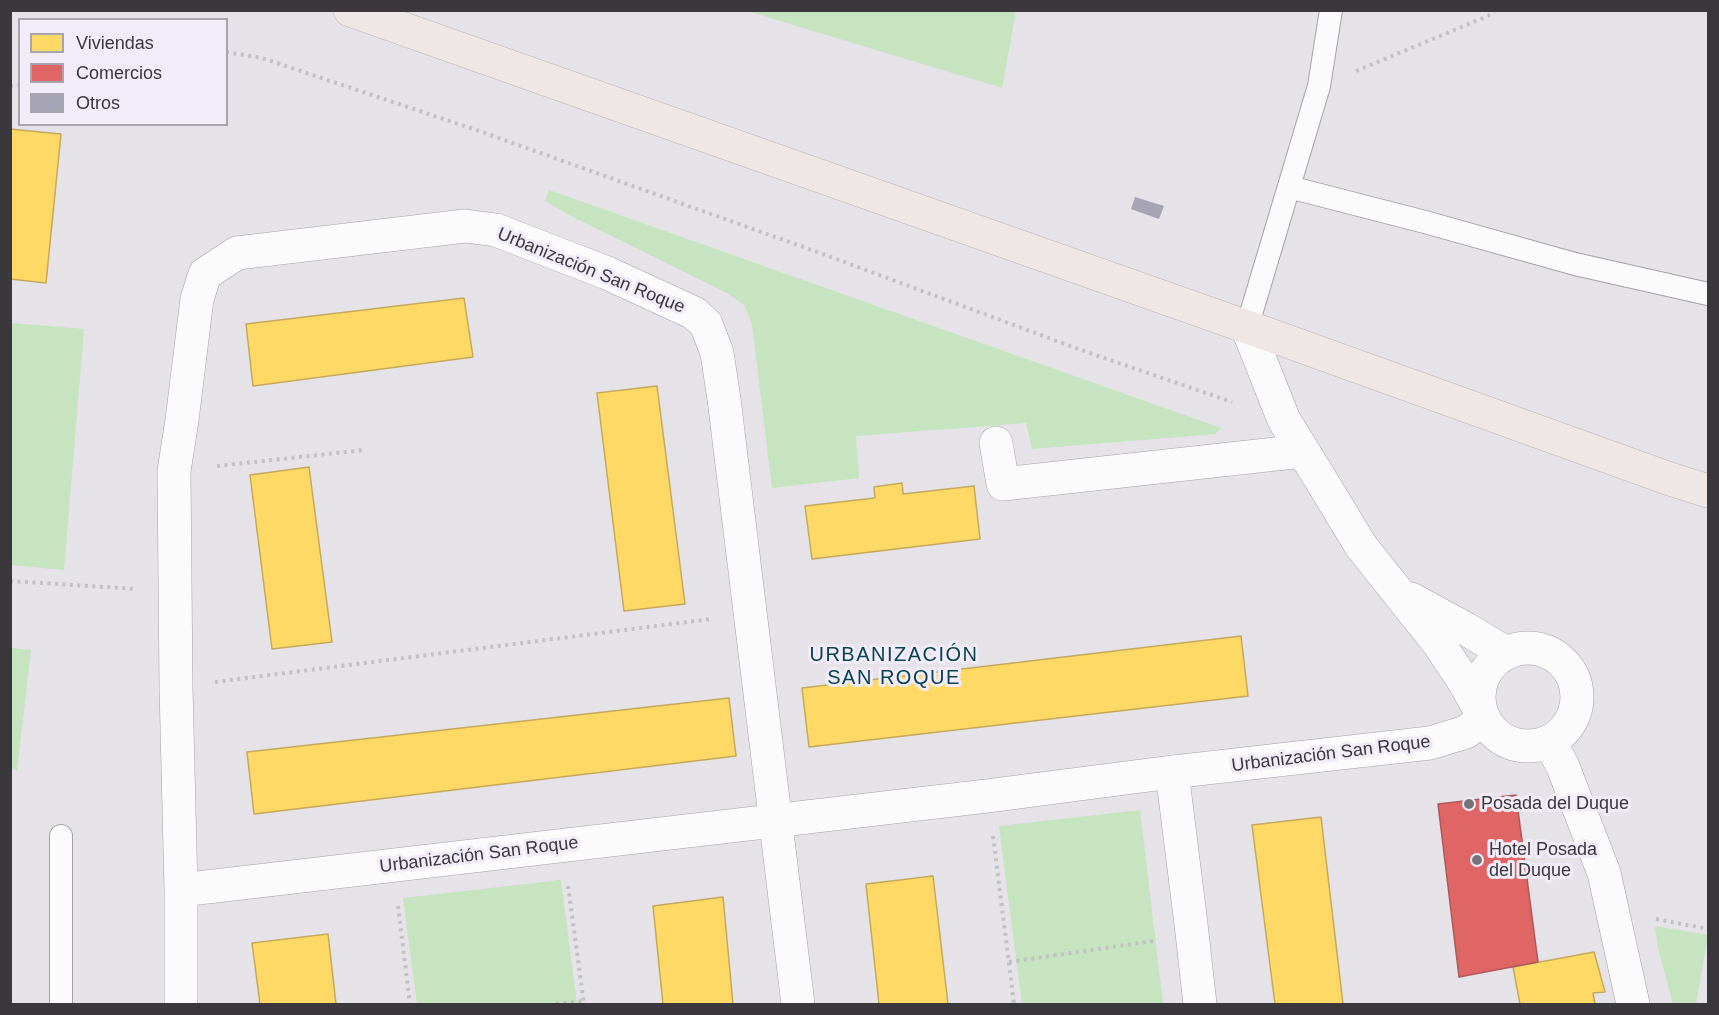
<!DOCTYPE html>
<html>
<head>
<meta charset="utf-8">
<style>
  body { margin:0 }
  #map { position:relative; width:1719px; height:1015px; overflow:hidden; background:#e5e2e8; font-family:Helvetica,sans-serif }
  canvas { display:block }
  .frame { position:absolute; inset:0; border:12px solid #3a383d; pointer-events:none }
  .legend { position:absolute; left:18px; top:18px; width:210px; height:108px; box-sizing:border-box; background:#f2ecf8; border:2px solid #a8a4ad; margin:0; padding:8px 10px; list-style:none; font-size:18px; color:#3a383d }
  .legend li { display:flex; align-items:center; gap:12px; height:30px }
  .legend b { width:30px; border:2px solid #a8a4ad }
</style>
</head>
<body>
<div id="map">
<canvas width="1719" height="1015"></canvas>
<div class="frame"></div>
<ul class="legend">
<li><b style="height:16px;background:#ffd966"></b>Viviendas</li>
<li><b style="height:16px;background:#e06666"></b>Comercios</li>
<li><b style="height:16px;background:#a5a4b5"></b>Otros</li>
</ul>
</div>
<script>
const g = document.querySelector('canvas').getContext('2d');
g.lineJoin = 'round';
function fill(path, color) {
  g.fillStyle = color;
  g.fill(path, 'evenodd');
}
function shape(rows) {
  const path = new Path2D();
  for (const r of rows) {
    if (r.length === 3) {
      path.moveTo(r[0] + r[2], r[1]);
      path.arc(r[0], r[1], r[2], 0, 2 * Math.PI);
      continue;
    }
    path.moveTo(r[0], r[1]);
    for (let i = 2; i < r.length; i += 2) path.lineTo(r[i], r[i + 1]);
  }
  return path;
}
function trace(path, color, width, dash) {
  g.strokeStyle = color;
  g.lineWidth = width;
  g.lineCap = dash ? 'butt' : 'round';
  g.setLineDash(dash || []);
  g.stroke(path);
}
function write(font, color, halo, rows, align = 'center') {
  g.font = font + ' Helvetica,sans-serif';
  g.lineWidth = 6;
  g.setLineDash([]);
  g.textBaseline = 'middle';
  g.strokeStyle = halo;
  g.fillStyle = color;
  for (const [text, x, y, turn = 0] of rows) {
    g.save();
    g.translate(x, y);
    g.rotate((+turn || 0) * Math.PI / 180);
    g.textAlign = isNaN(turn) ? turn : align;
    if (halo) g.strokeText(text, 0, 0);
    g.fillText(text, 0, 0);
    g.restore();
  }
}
fill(shape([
  [747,11,1016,11,1002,88],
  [549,190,1207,423,1221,428,1215,434,1032,449,1026,423,856,436,859,478,772,488,752,324,744,305,727,293,569,215,545,201],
  [11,323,84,329,64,570,11,565],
  [11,648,31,650,17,770,11,769],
  [1140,810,1163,1004,1022,1004,999,826],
  [561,880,577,1004,417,1004,403,898],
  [1655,926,1708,935,1696,1004,1673,1004,1658,948]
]), '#c5e4bf');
const homes = shape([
  [10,129,61,134,46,283,10,279,10,129],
  [464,298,473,357,253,386,246,324,464,298],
  [657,386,685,604,624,611,597,393,657,386],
  [309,467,332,642,272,649,250,475,309,467],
  [902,483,903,494,974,486,980,539,812,559,805,506,875,498,874,487,902,483],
  [1241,636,1248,696,809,747,802,688,1241,636],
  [729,698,736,756,254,814,247,752,729,698],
  [1321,817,1343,1004,1275,1004,1252,825,1321,817],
  [933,876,948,1004,879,1004,866,884,933,876],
  [723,897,733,1004,663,1004,653,906,723,897],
  [328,934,336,1004,260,1004,252,943,328,934],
  [1594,952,1605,992,1593,993,1595,1004,1520,1004,1513,967,1594,952]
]);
fill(homes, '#ffd966');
trace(homes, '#c4a95a', 1.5);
const shops = shape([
  [1516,795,1538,962,1459,977,1438,804,1516,795]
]);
fill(shops, '#e06666');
trace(shops, '#ae585a', 1.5);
fill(shape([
  [1135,197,1164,206,1159,219,1131,209]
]), '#a5a4b5');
const service = shape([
  [1289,187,1425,222,1575,264,1708,294],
  [1247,327,1319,86,1331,10],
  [61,836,61,1004]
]);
const minor = shape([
  [1247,327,1284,420,1321,480,1361,546,1439,644,1463,680,1479,708],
  [996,443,1003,484,1303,451],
  [1411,599,1466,629,1506,653],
  [1528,697,49],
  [1550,741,1563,767,1604,873,1633,1004],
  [1172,772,1191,924,1200,1004],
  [181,890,987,796,1172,772,1430,743,1466,732,1483,719],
  [181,1004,181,890,176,687,174,471,182,420,197,299,205,274,237,253,465,226,496,230,607,273,694,313,706,324,717,353,724,399,798,1004]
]);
const trunk = shape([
  [350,10,1284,340,1670,479,1708,491]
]);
trace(service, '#a4a2a6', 24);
trace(minor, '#a4a2a6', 34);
trace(trunk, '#bdb2b2', 34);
trace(shape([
  [226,52,262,58,482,132,820,253,1081,350,1232,402],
  [1356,71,1488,16,1495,10],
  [10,86,20,85],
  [217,466,364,450],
  [10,581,136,589],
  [215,682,711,619],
  [993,836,1014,1004],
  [568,886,584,1004],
  [398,906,410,1004],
  [1656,919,1708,929],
  [1009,962,1153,941],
  [556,1004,583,1001]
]), '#c3c1c5', 4, [3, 4.5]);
trace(service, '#fbfbfc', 22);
trace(minor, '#fbfbfc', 33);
trace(trunk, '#efe7e6', 33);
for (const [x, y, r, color] of [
  [1469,804,6,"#767479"],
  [1477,860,6,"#767479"]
]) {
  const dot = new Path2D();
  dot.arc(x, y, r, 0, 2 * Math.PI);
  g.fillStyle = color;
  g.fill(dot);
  trace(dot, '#f2ecf8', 2);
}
write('18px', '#3a383d', '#f2ecf8', [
  ["Urbanización San Roque",591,271,22],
  ["Urbanización San Roque",1331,754,-7],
  ["Urbanización San Roque",479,855,-7]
]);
write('18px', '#3a383d', '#f2ecf8', [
  ["Posada del Duque",1481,804],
  ["Hotel Posada",1489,850],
  ["del Duque",1489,871]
], 'left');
g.letterSpacing = '1.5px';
write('20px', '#0a4352', '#f2ecf8', [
  ["URBANIZACIÓN",894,655],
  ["SAN ROQUE",894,678]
]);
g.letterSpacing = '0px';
</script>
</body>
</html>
